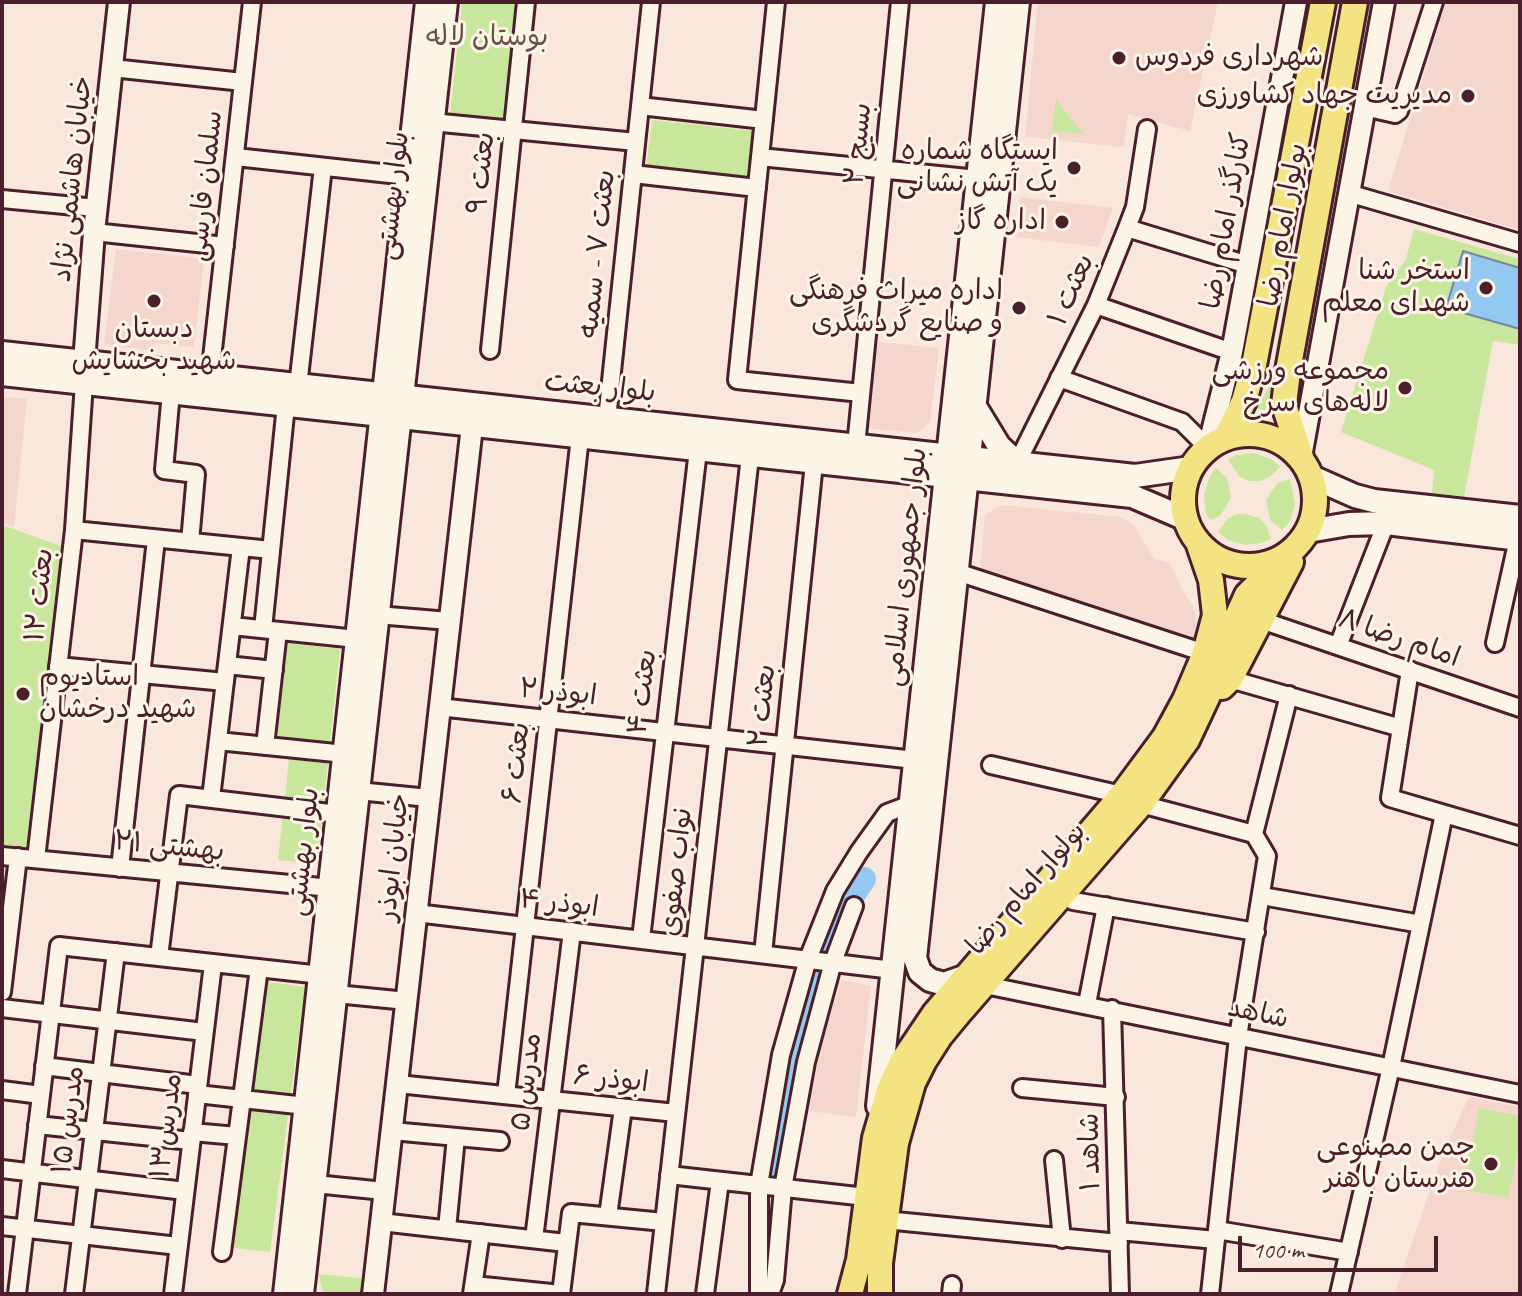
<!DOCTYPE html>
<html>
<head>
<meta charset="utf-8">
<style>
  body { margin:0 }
  #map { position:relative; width:1522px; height:1296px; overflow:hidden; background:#f8e7da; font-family:Caveat,sans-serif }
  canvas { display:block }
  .frame { position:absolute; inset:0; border:4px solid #4a1f2b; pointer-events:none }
  .scale { position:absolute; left:1238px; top:1236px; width:200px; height:36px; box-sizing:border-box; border:4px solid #4a1f2b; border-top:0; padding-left:10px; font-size:24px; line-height:28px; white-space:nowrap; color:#4a1f2b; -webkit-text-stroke:6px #fcf5e5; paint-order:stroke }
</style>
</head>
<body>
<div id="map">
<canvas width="1522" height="1296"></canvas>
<div class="frame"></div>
<div class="scale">100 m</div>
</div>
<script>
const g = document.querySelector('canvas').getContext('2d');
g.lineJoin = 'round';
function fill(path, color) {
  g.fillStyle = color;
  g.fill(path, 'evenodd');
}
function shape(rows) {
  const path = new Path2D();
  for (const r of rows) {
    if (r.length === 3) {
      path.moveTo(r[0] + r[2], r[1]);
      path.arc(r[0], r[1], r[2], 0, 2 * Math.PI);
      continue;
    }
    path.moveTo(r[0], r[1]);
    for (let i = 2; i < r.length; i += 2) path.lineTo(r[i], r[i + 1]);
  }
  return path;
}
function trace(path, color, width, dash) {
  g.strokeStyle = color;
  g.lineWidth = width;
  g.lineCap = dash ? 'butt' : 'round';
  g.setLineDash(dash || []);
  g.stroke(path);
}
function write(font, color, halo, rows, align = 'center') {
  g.font = font + ' Caveat,"Playpen Sans Arabic",sans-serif';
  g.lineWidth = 6;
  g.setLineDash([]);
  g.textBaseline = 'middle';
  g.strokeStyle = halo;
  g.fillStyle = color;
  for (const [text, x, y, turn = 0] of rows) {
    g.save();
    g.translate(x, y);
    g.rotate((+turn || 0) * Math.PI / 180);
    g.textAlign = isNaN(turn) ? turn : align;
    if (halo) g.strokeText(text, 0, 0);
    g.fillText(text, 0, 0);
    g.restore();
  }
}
fill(shape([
  [1038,2,1218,2,1190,131,1128,114,1124,147,1025,137],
  [1446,2,1520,2,1520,230,1388,191],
  [1020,197,1113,208,1099,247,1015,237],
  [116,249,204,259,194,347,156,343,155,351,104,345],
  [872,341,939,348,930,422,917,433,865,428],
  [2,397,27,399,14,527,2,523],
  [1002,505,1121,517,1134,525,1154,559,1170,563,1182,589,1194,608,1198,627,1194,643,980,575,985,515],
  [841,980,871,986,856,1117,809,1111,820,1050],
  [1469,1097,1520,1107,1520,1294,1394,1294,1443,1153]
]), '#f4d6cc');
fill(shape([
  [462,2,519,2,505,122,450,116],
  [1340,2,1348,2,1274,412,1256,408,1267,391,1272,372],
  [1056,100,1083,134,1052,131],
  [652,120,754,131,748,179,646,168],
  [1414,229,1520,259,1520,345,1493,341,1464,497,1432,493,1434,470,1341,432,1386,287,1406,259],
  [1254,453,1271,459,1280,466,1279,468,1271,476,1261,481,1250,481,1240,477,1228,460,1236,455],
  [1216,468,1227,478,1231,498,1220,516,1210,520,1206,513,1204,495,1209,478],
  [1290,479,1295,504,1290,521,1282,530,1270,520,1266,500,1277,483],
  [1238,514,1246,514,1259,518,1266,525,1271,539,1262,543,1245,545,1228,540,1218,532,1228,518],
  [2,525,61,546,28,842,20,853,2,851],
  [287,643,340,649,317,864,278,860,291,740,277,738],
  [261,981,305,987,270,1252,226,1247],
  [1479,1108,1520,1116,1520,1139,1508,1198,1463,1189],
  [318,1274,368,1279,366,1294,324,1294]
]), '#c9e69d');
const water = shape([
  [1463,251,1520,268,1520,329,1446,308,1463,251]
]);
fill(water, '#93c9f1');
trace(water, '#7685a2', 2);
trace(shape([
  [824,950,838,918,864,879],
  [769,1181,792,1060,818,973]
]), '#93c9f1', 24);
const minor = shape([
  [776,2,737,380,861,393],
  [112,68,243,82],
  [640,106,764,120],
  [1364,107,1395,114,1399,111,1434,2],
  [432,122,636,142],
  [236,157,408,176],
  [760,157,978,179],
  [633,174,757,188],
  [1348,193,1520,243],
  [2,199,96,208],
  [1127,228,1248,265],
  [94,232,225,246],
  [1096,305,1232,352],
  [490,350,526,2],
  [210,376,252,2],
  [1059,378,1182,422,1208,448],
  [298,386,323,167],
  [171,392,164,470,196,474,190,542],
  [607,419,651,2],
  [856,446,900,2],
  [1017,463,1096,305,1127,228,1135,207,1147,129],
  [74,530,271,550],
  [957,572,1205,653],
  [377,615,449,621],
  [1261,620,1520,708],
  [232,626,357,639],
  [263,629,286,405],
  [1495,643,1518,539],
  [1338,646,1386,523],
  [227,665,274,670],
  [58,666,225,682],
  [1410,670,1390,798,1520,836],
  [1230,679,1401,728],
  [439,707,915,760],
  [218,741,345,754],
  [265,746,278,631],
  [991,765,1122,795],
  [358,791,429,798],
  [211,798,241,547],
  [1141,804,1254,834],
  [1254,834,1289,695],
  [2,856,331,888],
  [36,859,74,530,84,383],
  [120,868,156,539],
  [1262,896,1421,924],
  [1073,901,1256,932],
  [416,913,893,970],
  [641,939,698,450],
  [763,954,814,463],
  [159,957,179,795,338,814],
  [985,985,1520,1094],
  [2,992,18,857],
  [336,994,407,1001],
  [1087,1004,1106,906],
  [2,1008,204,1032],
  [1112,1009,1120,1294],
  [44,1066,198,1085],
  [398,1084,676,1113],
  [1022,1088,1116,1097],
  [2,1090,41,1095],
  [197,1094,306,1106],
  [506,1095,580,437],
  [37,1125,191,1141],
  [392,1131,500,1141],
  [192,1132,237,1136],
  [1054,1160,1062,1239],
  [2,1169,185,1191],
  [669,1175,866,1197],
  [315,1184,384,1191],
  [608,1216,623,1108],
  [885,1220,1119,1243],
  [381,1222,566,1243],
  [2,1226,178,1246],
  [447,1229,456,1137],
  [1217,1230,1349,1252],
  [1119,1231,1216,1240],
  [534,1239,572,931],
  [222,1252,259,968],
  [474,1285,561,1294,571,1213,664,1222],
  [17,1294,59,946,321,975],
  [74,1294,116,952],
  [173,1294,213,964],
  [472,1294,481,1233],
  [656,1294,750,456],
  [705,1294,720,1181],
  [759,1294,759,1185,781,1055,808,959,835,891,859,852,887,813,911,804],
  [770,1294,775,1280,783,1188,806,1062,833,962,854,906],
  [951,1294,952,1285],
  [1210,1294,1238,1037,1267,856,1254,834],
  [1339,1294,1391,1067,1444,814]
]);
const tertiary = shape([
  [84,362,94,232,119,2],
  [1208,448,1232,352,1296,2],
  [1301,457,1384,2],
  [373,1294,472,426]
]);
const secondary = shape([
  [2,353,1135,476,1191,468],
  [2,374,1132,496,1186,519],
  [974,405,999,446,1017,463],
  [1312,477,1355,496,1374,501,1520,517],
  [1308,531,1349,524,1386,523,1520,539],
  [967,976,944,984,930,980,920,972,915,958,1018,2],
  [878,1106,997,2],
  [285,1294,427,2],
  [302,1294,446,2]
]);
const primary = shape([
  [1249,500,66],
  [1226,438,1244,401,1254,365,1323,2],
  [1301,457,1284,405,1288,371,1355,2],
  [1222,687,1230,679,1291,562],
  [850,1294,859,1260,875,1138,889,1090,902,1062,935,1013,1122,795,1165,737,1185,700,1205,653,1215,615,1211,580,1198,542],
  [880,1294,880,1263,896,1143,913,1083,924,1061,940,1036,959,1013,1141,804,1187,740,1218,674,1229,635,1247,595,1291,552]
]);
trace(minor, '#4a1f2b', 22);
trace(tertiary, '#4a1f2b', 26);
trace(secondary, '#4a1f2b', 28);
trace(primary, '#4a1f2b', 30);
trace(minor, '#fcf5e5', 16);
trace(tertiary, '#fcf5e5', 20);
trace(secondary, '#fcf5e5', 22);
trace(primary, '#f4e382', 24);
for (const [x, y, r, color] of [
  [1119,58,8,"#4a1f2b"],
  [1468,96,8,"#4a1f2b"],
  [1074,168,8,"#4a1f2b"],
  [1062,222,8,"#4a1f2b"],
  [1486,288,8,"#4a1f2b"],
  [154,301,8,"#4a1f2b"],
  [1019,308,8,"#4a1f2b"],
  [1405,388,8,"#4a1f2b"],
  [23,694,8,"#4a1f2b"],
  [1491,1164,8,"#4a1f2b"]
]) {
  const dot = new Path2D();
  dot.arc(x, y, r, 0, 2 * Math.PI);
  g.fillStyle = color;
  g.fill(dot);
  trace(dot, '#fcf5e5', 3);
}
write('28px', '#6a5148', '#fcf5e5', [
  ["بوستان لاله",487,38]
]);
write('28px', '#4a1f2b', '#fcf5e5', [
  ["شهرداری فردوس",1135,58,"left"],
  ["مدیریت جهاد کشاورزی",1452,96],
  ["ایستگاه شماره",1058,152],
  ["یک آتش نشانی",1058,184],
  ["اداره گاز",1046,222],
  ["استخر شنا",1470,272],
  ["شهدای معلم",1470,304],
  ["اداره میراث فرهنگی",1003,292],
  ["و صنایع گردشگری",1003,324],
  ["دبستان",154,330,"center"],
  ["شهید بخشایش",154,362,"center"],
  ["مجموعه‌ ورزشی",1389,372],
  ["لاله‌های سرخ",1389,404],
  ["استادیوم",39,678,"left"],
  ["شهید درخشان",39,710,"left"],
  ["چمن مصنوعی",1475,1148],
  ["هنرستان باهنر",1475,1180]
], 'right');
write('28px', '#4a1f2b', '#fcf5e5', [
  ["بسیج ۲",859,144,-84],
  ["بعثت ۹",482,173,-84],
  ["خیابان هاشمی نژاد",73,179,-84],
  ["سلمان فارسی",206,186,-84],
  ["بلوار بهشتی",394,196,-84],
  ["کنارگذر امام رضا",1227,221,-80],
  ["بولوار امام رضا",1284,225,-80],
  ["بعثت ۷ - سمیه",598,254,-84],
  ["بعثت ۱",1072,290,-66],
  ["بلوار بعثت",600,388,6],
  ["بلوار جمهوری اسلامی",906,567,-84],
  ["بعثت ۱۲",40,595,-84],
  ["امام رضا ۸",1399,639,19],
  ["بعثت ۴",643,692,-83],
  ["ابوذر ۲",558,693,6],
  ["بعثت ۲",763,706,-84],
  ["بعثت ۶",517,763,-84],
  ["بهشتی ۲۱",169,847,6],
  ["بلوار بهشتی",304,852,-84],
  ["خیابان ابوذر",394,857,-84],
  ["نواب صفوی",677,872,-84],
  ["بولوار امام رضا",1027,889,-49],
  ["ابوذر ۴",559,904,7],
  ["شاهد",1258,1014,12],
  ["ابوذر ۶",611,1080,6],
  ["مدرس ۵",527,1082,-83],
  ["مدرس ۱۵",69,1120,-83],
  ["مدرس۱۳",167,1126,-83],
  ["شاهد ۱",1091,1152,-91]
]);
</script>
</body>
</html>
